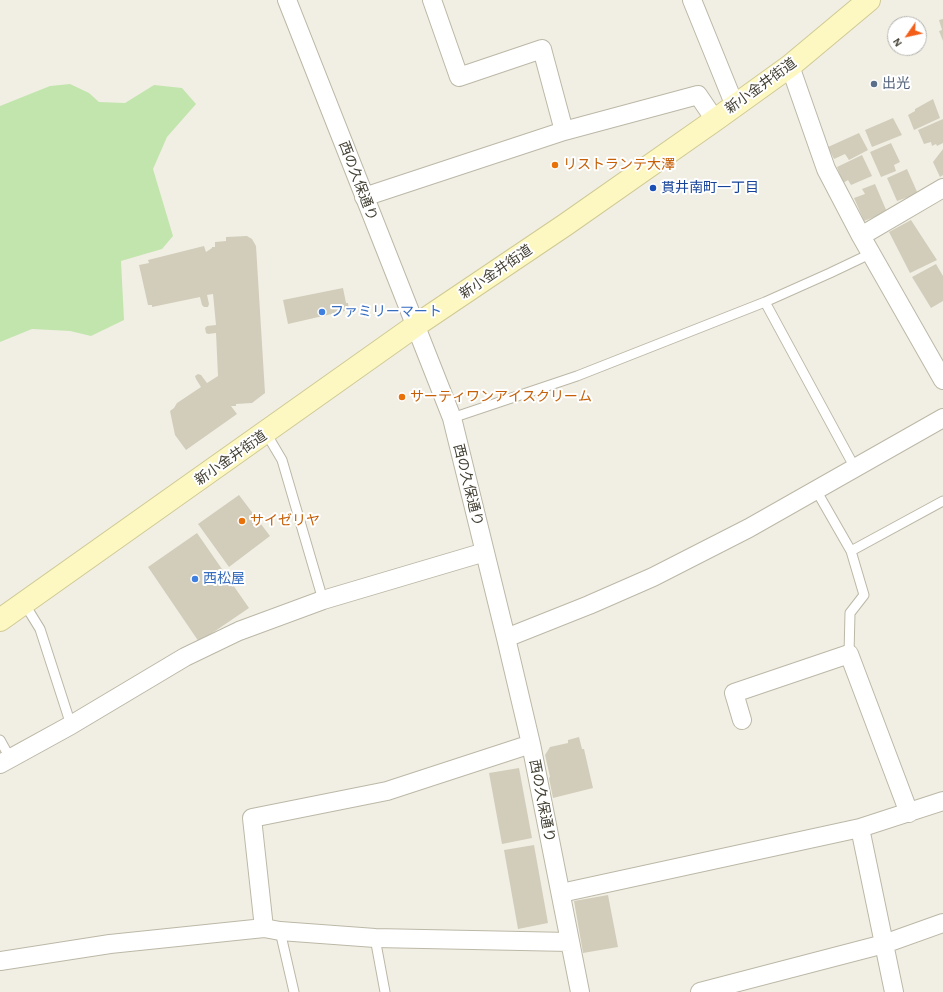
<!DOCTYPE html>
<html>
<head>
<meta charset="utf-8">
<style>
  body { margin:0 }
  #map { position:relative; width:943px; height:992px; overflow:hidden; background:#f1efe4; font-family:"Alegreya Sans",sans-serif }
  canvas { display:block }
  .north { position:absolute; left:887px; top:16px; width:40px; height:40px; box-sizing:border-box; background:#fff; border:1px solid #b4b3ae; border-radius:50%; rotate:236deg; font-size:11px; font-weight:700; line-height:16px; text-align:center; color:#434034 }
  .north::after { content:''; display:block; margin:auto; width:14px; height:18px; background:#f35f19; clip-path:polygon(50% 0,100% 100%,50% 72%,0 100%) }
</style>
</head>
<body>
<div id="map">
<canvas width="943" height="992"></canvas>
<div class="north">N</div>
</div>
<script>
const g = document.querySelector('canvas').getContext('2d');
g.lineJoin = 'round';
function fill(path, color) {
  g.fillStyle = color;
  g.fill(path, 'evenodd');
}
function shape(rows) {
  const path = new Path2D();
  for (const r of rows) {
    path.moveTo(r[0], r[1]);
    for (let i = 2; i < r.length; i += 2) path.lineTo(r[i], r[i + 1]);
  }
  return path;
}
function trace(path, color, width, dash) {
  g.strokeStyle = color;
  g.lineWidth = width;
  g.lineCap = dash ? 'butt' : 'round';
  g.setLineDash(dash || []);
  g.stroke(path);
}
function write(font, color, halo, rows, align = 'center') {
  g.font = font + ' "Alegreya Sans","Noto Sans JP",sans-serif';
  g.lineWidth = 4;
  g.setLineDash([]);
  g.textBaseline = 'middle';
  g.strokeStyle = halo;
  g.fillStyle = color;
  for (const [text, x, y, turn = 0] of rows) {
    g.save();
    g.translate(x, y);
    g.rotate((+turn || 0) * Math.PI / 180);
    g.textAlign = isNaN(turn) ? turn : align;
    if (halo) g.strokeText(text, 0, 0);
    g.fillText(text, 0, 0);
    g.restore();
  }
}
fill(shape([
  [70,84,89,93,99,102,125,103,154,85,182,88,196,104,167,137,153,169,173,236,162,249,121,261,124,320,91,336,70,331,32,329,0,342,0,106,50,86]
]), '#c2e5ad');
fill(shape([
  [943,19,943,41,939,31,942,30,939,20],
  [933,99,940,118,914,130,908,115,915,111,915,109],
  [893,118,902,135,872,147,865,130],
  [943,119,943,143,937,146,936,144,932,146,931,142,924,144,918,130],
  [859,133,868,150,849,160,845,154,834,159,828,147],
  [891,143,900,162,894,165,896,171,881,177,870,152],
  [943,149,943,175,940,177,933,162],
  [862,155,872,176,851,185,848,180,843,183,837,167],
  [907,169,918,194,897,201,887,178],
  [875,184,887,212,864,221,854,198,865,194,862,189],
  [911,220,937,260,910,273,889,232],
  [247,236,252,239,256,246,265,393,252,403,236,404,236,406,231,406,237,414,186,450,175,435,170,411,174,408,177,403,201,387,196,379,195,376,198,374,201,375,207,383,218,376,216,333,208,334,206,333,205,328,207,326,216,325,213,294,207,295,209,304,208,307,204,307,202,305,200,297,152,307,152,305,148,305,139,265,149,263,148,260,204,246,206,252,212,248,212,247,215,247,215,242,226,241,226,237],
  [936,264,943,276,943,301,931,308,912,277],
  [343,288,346,303,348,303,349,310,288,324,283,300],
  [239,495,270,536,229,567,198,524],
  [197,533,249,608,199,642,148,567],
  [579,737,582,749,584,749,593,788,553,798,549,778,550,777,545,755,550,747,568,743,568,740],
  [519,768,532,838,502,844,489,773],
  [534,845,548,923,518,929,504,850],
  [608,895,618,947,583,953,574,901]
]), '#d2cdba');
const lane = shape([
  [765,302,855,468],
  [452,418,577,376,765,302,830,273,872,253],
  [266,433,282,460,323,600],
  [816,490,851,551,864,595,850,613,849,654],
  [851,551,943,501],
  [24,603,40,629,71,725],
  [0,740,10,758],
  [280,931,294,992],
  [375,938,385,992]
]);
const street = shape([
  [287,0,452,418,506,638,531,744,580,992],
  [432,0,459,77,542,49,564,131],
  [692,0,735,106],
  [790,66,826,169,861,236,943,380],
  [364,197,564,131,698,95,715,120],
  [861,236,943,188],
  [506,638,589,605,653,577,749,528,943,418],
  [742,720,734,693,849,654,909,813],
  [0,764,71,725,185,657,239,631,323,600,485,552],
  [860,828,894,992],
  [561,893,860,828,943,801],
  [264,928,252,818,387,791,531,744],
  [0,961,110,944,264,928,280,931,375,938,570,942],
  [700,992,884,944,943,923]
]);
const secondary = shape([
  [0,620,415,326,565,225,715,120,790,66,869,0]
]);
trace(lane, '#bcb8a7', 11);
trace(street, '#bcb8a7', 20);
trace(secondary, '#d0ca95', 24);
trace(lane, '#fff', 9);
trace(street, '#fff', 18);
trace(secondary, '#fdf8c2', 22);
for (const [x, y, r, color] of [
  [874,84,4,"#5c6f8a"],
  [555,165,4,"#e8710a"],
  [653,188,4,"#1a4fb4"],
  [322,312,4,"#3f7fe0"],
  [402,397,4,"#e8710a"],
  [242,521,4,"#e8710a"],
  [195,579,4,"#3f7fe0"]
]) {
  const dot = new Path2D();
  dot.arc(x, y, r, 0, 2 * Math.PI);
  g.fillStyle = color;
  g.fill(dot);
  trace(dot, '#fff', 1.5);
}
write('14px', '#4e5e75', '#fff', [
  ["出光",882,84]
], 'left');
write('14px', '#434034', '#fff', [
  ["新小金井街道",761,86,-36],
  ["西の久保通り",358,181,69],
  ["新小金井街道",496,272,-34],
  ["新小金井街道",231,458,-35],
  ["西の久保通り",468,485,76],
  ["西の久保通り",542,801,79]
]);
write('14px', '#c56008', '#fff', [
  ["リストランテ大澤",563,165],
  ["サーティワンアイスクリーム",410,397],
  ["サイゼリヤ",250,521]
], 'left');
write('14px', '#164399', '#fff', [
  ["貫井南町一丁目",661,188]
], 'left');
write('14px', '#366cbe', '#fff', [
  ["ファミリーマート",330,312],
  ["西松屋",203,579]
], 'left');
</script>
</body>
</html>
